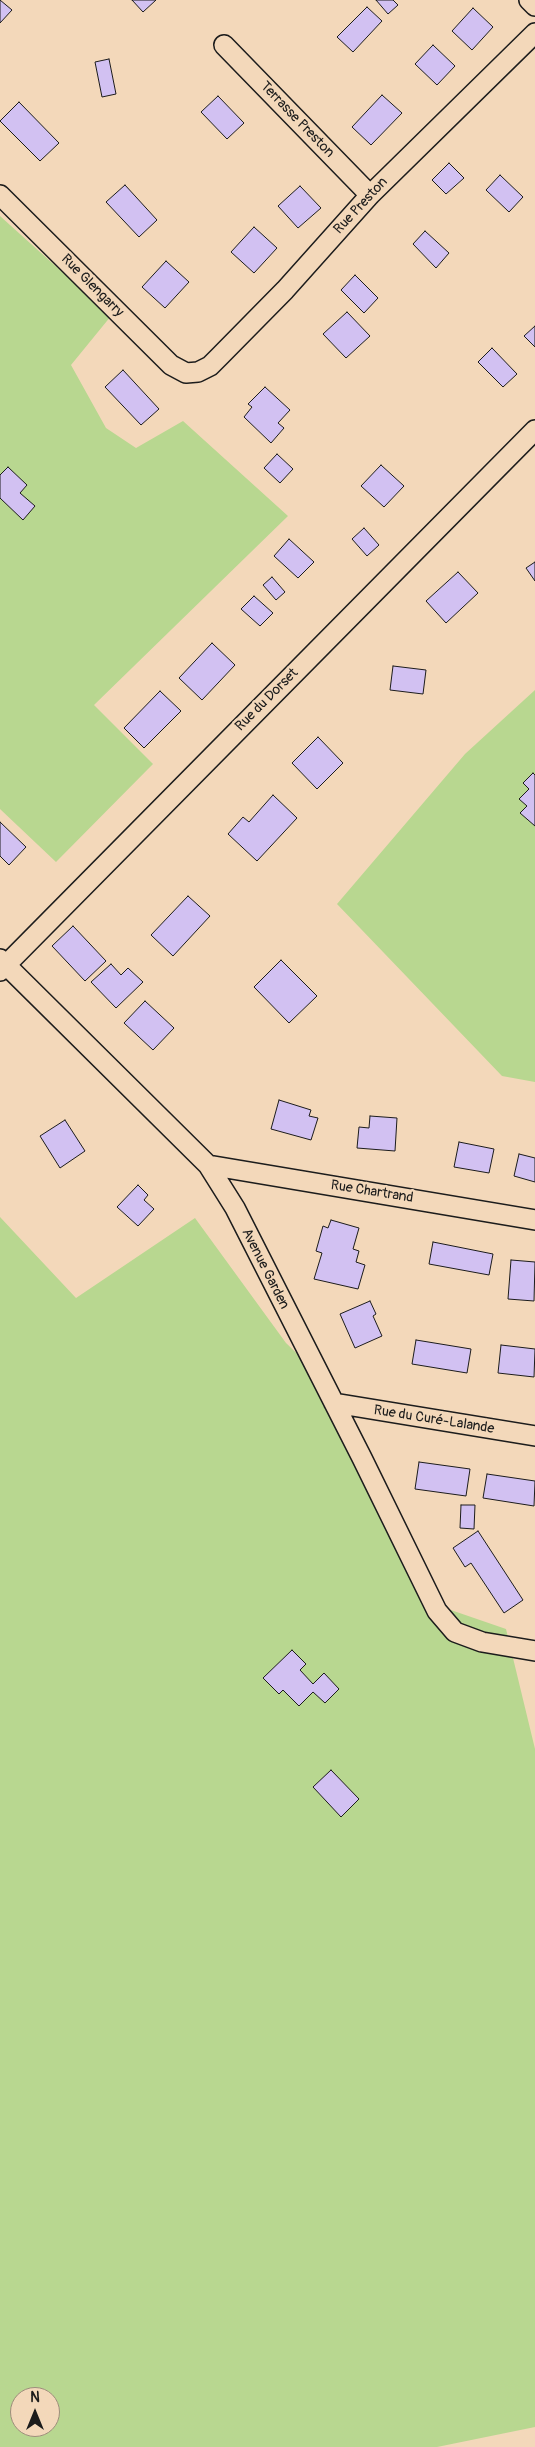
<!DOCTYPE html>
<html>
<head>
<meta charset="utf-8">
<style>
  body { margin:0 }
  #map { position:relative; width:535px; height:2447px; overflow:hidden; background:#f3d8ba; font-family:Pangolin,sans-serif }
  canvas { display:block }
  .north { position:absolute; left:10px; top:2387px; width:50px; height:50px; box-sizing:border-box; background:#f3d8ba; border:1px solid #9d8d7b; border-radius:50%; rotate:0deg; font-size:14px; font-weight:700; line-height:20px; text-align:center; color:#1c1c1c }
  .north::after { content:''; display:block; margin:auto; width:18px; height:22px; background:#1c1c1c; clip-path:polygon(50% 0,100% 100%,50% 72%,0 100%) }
</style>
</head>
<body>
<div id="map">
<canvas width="535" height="2447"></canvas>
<div class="north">N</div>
</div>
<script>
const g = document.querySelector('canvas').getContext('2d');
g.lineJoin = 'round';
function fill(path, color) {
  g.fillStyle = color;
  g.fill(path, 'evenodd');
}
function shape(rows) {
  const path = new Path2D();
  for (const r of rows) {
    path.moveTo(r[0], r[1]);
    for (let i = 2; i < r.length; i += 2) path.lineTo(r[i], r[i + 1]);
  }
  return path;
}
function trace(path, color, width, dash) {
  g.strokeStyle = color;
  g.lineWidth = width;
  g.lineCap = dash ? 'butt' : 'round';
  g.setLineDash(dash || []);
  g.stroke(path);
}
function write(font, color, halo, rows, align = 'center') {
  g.font = font + ' Pangolin,sans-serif';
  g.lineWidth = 5;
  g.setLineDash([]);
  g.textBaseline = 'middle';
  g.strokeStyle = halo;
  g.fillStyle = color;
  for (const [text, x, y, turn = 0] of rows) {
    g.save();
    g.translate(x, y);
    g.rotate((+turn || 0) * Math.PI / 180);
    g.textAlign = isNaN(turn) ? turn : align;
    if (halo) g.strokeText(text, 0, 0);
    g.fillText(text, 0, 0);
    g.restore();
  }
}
fill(shape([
  [0,216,111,316,71,365,106,428,136,448,183,421,288,516,94,705,153,764,56,862,0,809],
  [535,690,535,1082,502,1076,337,904,465,754],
  [0,1217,76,1298,195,1218,286,1343,341,1396,445,1608,506,1629,535,1749,535,2427,437,2447,0,2447],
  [20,2397,50,2397,50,2427,20,2427]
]), '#b8d790');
const building = shape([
  [0,0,12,10,0,23,0,0],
  [132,0,156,0,143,12,132,0],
  [376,0,393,0,398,5,388,14,376,0],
  [367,7,382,21,353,52,337,37,367,7],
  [473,8,493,27,472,50,452,31,473,8],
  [433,45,455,66,437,85,415,64,433,45],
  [109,59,116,94,102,97,95,62,109,59],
  [382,95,402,113,371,145,352,127,382,95],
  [218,96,244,123,227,139,201,112,218,96],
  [19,102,59,143,40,161,0,121,19,102],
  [449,163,464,178,446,194,432,180,449,163],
  [500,175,523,197,509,212,486,190,500,175],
  [125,185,157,220,139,237,106,202,125,185],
  [300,186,321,208,298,228,278,206,300,186],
  [254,227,277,248,254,273,231,252,254,227],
  [425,231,449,253,436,268,413,244,425,231],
  [166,261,189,282,165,308,142,287,166,261],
  [355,275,378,298,364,313,341,290,355,275],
  [347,312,370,336,346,358,323,334,347,312],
  [535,326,535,347,524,336,535,326],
  [492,348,517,374,503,387,478,362,492,348],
  [123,370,159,409,141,425,105,387,123,370],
  [265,387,290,410,278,423,284,428,271,443,244,417,252,407,248,404,265,387],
  [277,454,293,469,280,483,264,468,277,454],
  [381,465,404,486,384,507,361,486,381,465],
  [8,467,27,485,20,493,35,506,23,520,0,498,0,475,8,467],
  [364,528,379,545,367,556,352,539,364,528],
  [289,539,314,562,298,578,274,556,289,539],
  [535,562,535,581,526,568,535,562],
  [458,572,478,593,446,623,426,601,458,572],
  [272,577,285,592,276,600,263,585,272,577],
  [254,596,273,613,260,626,241,609,254,596],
  [212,643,235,665,202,700,179,678,212,643],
  [393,666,426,670,423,694,390,690,393,666],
  [160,691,181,711,144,748,124,728,160,691],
  [318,737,343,763,317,789,292,763,318,737],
  [533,773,535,775,535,826,520,813,527,806,519,799,529,789,523,783,533,773],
  [273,795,297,818,257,861,228,834,243,817,249,822,273,795],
  [0,822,26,847,9,865,0,856,0,822],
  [188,896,210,916,173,956,151,935,188,896],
  [73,926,106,961,85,981,52,946,73,926],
  [281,960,317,996,289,1023,254,987,281,960],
  [111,964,121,975,128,968,143,982,116,1008,91,982,111,964],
  [145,1001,174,1028,153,1050,124,1023,145,1001],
  [279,1100,311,1110,309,1116,318,1118,311,1140,271,1129,279,1100],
  [370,1116,397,1118,395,1151,357,1148,359,1127,369,1128,370,1116],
  [65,1120,85,1151,60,1168,40,1136,65,1120],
  [459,1142,494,1149,489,1173,454,1167,459,1142],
  [519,1154,535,1158,535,1182,514,1176,519,1154],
  [138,1185,148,1195,144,1200,154,1209,138,1226,117,1207,138,1185],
  [331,1220,359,1228,353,1249,359,1251,356,1262,365,1265,358,1289,314,1279,322,1253,316,1251,323,1226,328,1228,331,1220],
  [433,1242,493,1254,489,1275,429,1264,433,1242],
  [511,1260,535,1262,534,1301,508,1299,511,1260],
  [370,1301,376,1314,373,1316,382,1336,355,1348,340,1314,370,1301],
  [416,1340,471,1349,467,1373,412,1364,416,1340],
  [501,1345,535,1349,534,1377,498,1373,501,1345],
  [419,1462,470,1469,466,1496,415,1489,419,1462],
  [487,1474,535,1481,534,1506,483,1498,487,1474],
  [461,1505,475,1505,474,1529,460,1528,461,1505],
  [478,1531,523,1600,504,1613,471,1563,465,1567,453,1548,478,1531],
  [292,1650,306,1664,300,1670,313,1684,324,1673,339,1689,325,1703,313,1692,299,1706,283,1690,279,1694,263,1678,292,1650],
  [331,1770,359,1799,341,1817,313,1787,331,1770]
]);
fill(building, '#d2c1f2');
trace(building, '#1c1c1c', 1);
const minor = shape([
  [529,0,535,6],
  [224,45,370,195],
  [0,195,171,365,186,373,198,372,210,366,220,356,285,290,370,195,535,33],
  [0,959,208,1165,235,1208,362,1458,437,1611,455,1632,482,1642,535,1651],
  [0,971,535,430],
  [208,1165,535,1220],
  [334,1403,535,1436]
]);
trace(minor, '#1c1c1c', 22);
trace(minor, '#f3d8ba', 19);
write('14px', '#1c1c1c', '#f3d8ba', [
  ["Terrasse Preston",297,120,46],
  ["Rue Preston",361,206,-47],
  ["Rue Glengarry",92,286,45],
  ["Rue du Dorset",267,700,-45],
  ["Rue Chartrand",372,1192,9],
  ["Avenue Garden",265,1269,63],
  ["Rue du Curé-Lalande",434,1420,9]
]);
</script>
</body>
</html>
